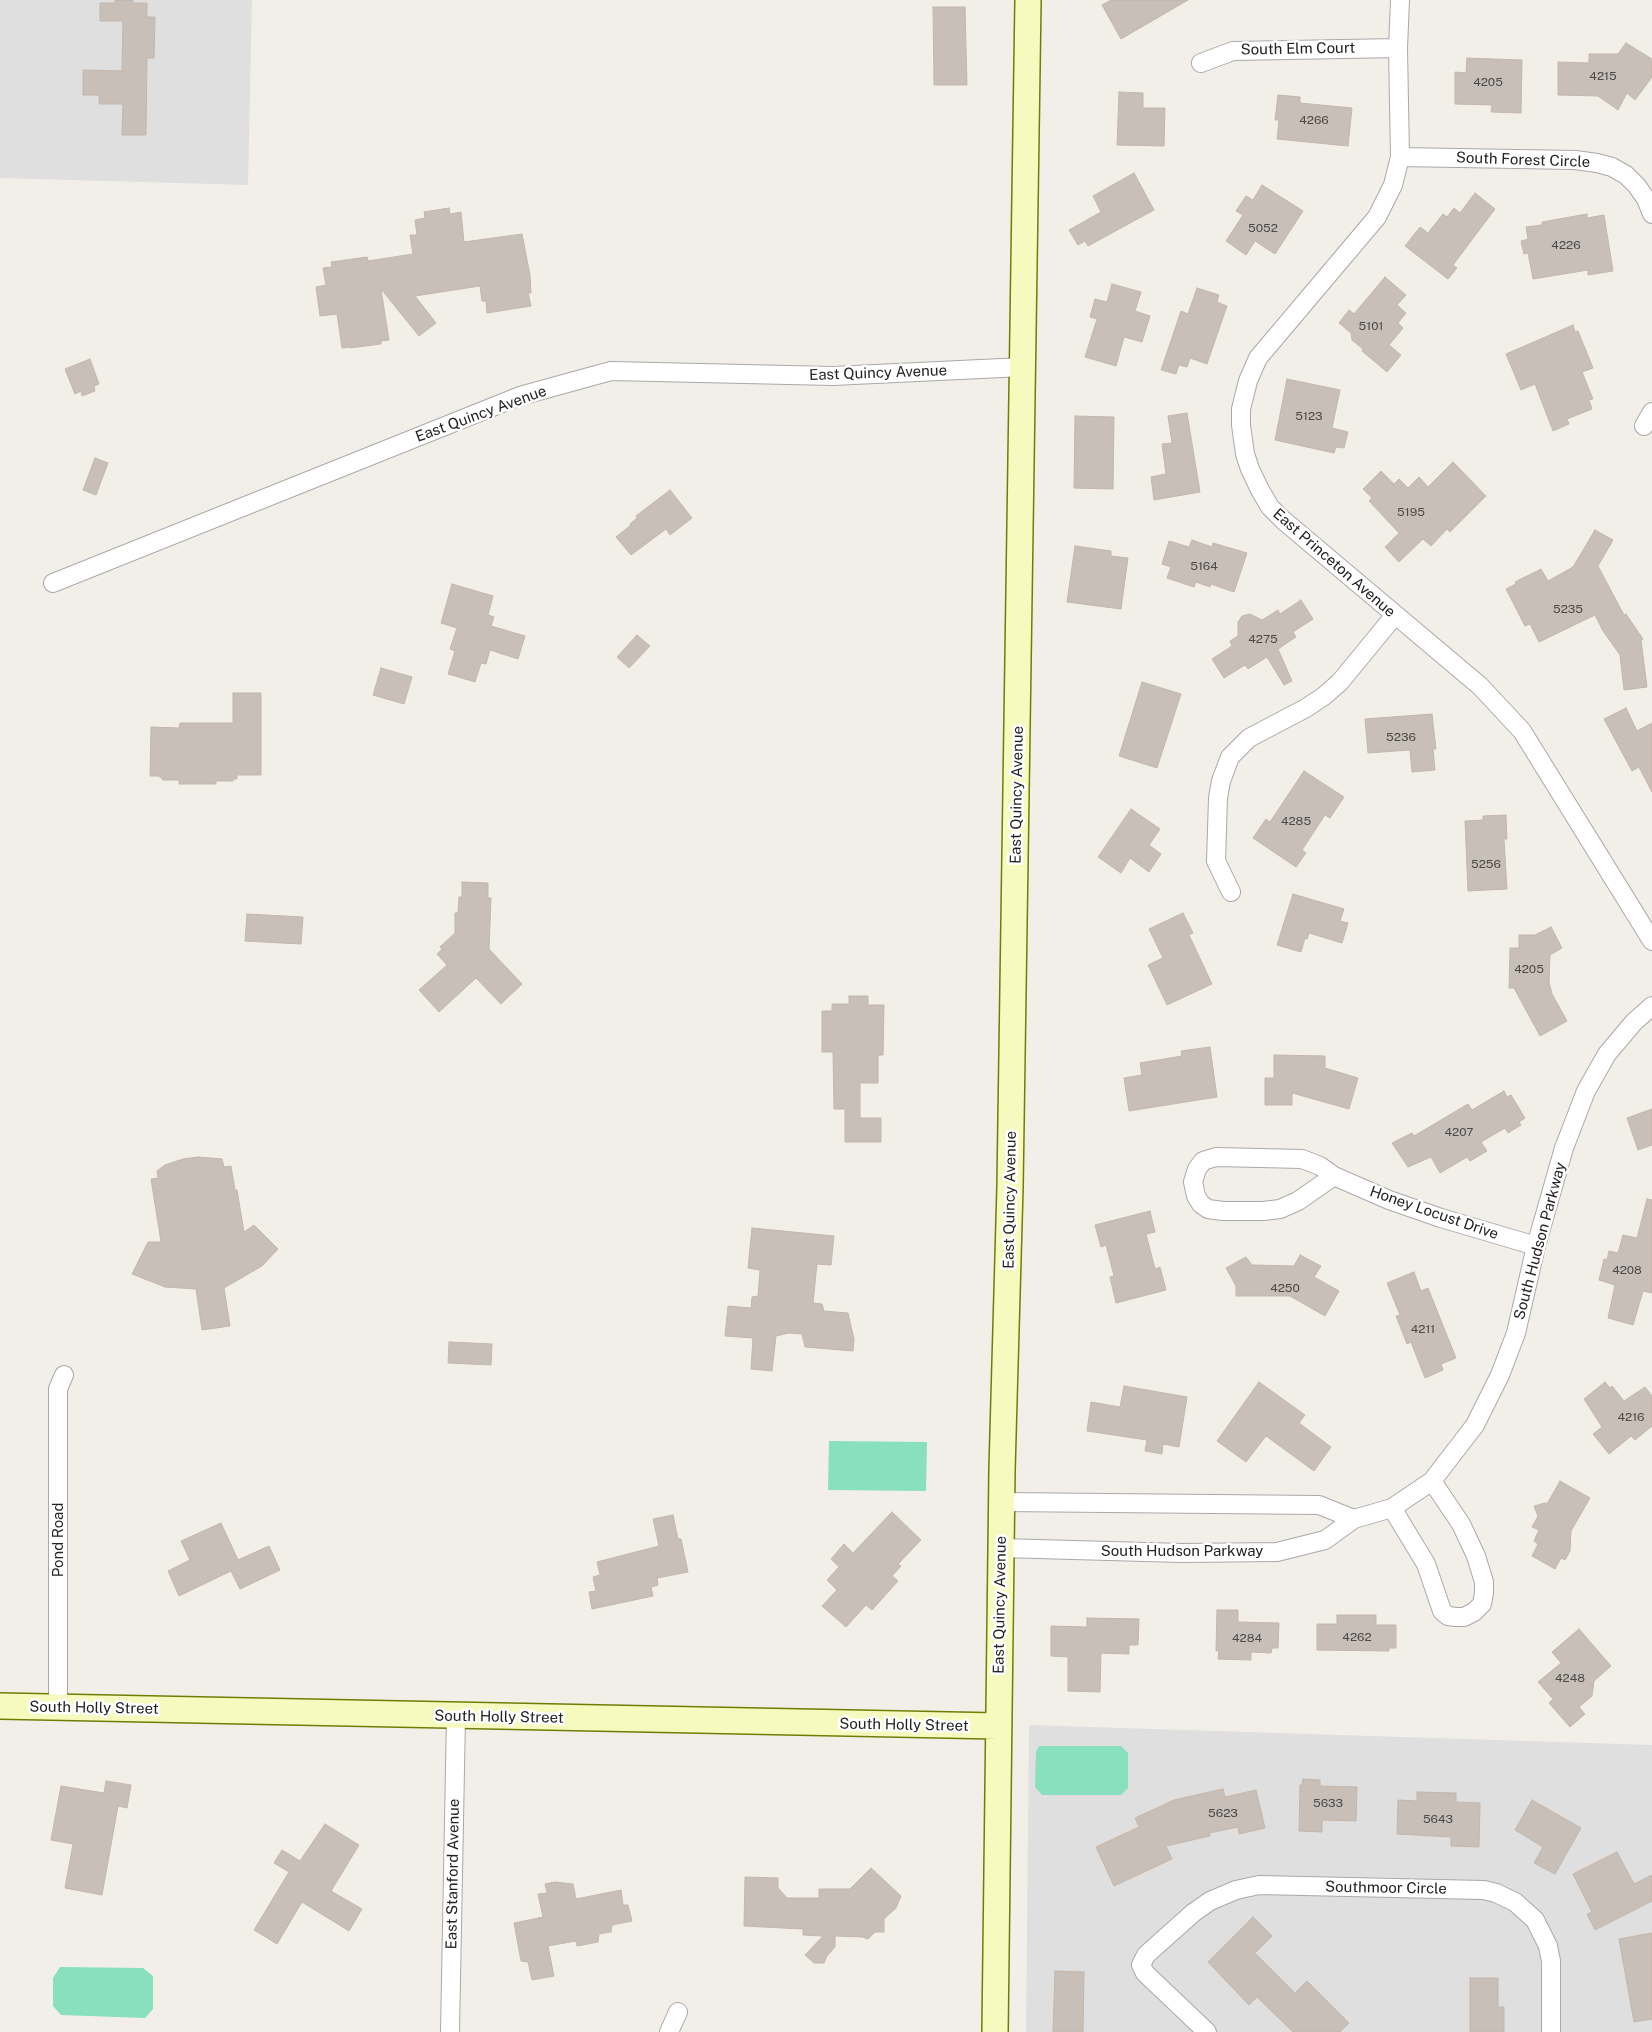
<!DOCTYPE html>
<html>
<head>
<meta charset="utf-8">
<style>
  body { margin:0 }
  canvas { display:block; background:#f2efe9 }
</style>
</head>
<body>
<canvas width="1652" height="2032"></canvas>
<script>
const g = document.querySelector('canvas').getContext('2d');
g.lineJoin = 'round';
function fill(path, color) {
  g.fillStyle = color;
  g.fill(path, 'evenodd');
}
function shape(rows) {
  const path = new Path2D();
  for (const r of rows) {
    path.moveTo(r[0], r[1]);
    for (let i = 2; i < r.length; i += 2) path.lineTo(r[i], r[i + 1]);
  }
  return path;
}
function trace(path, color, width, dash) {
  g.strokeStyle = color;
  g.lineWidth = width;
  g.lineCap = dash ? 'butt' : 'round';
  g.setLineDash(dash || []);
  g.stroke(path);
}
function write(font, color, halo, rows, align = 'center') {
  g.font = font + ' "Public Sans",sans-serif';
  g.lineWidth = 5;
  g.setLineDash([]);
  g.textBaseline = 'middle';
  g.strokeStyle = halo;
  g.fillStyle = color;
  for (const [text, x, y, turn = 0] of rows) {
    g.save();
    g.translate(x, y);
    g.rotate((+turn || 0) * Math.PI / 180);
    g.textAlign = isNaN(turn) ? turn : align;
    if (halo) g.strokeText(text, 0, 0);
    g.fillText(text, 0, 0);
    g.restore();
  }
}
fill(shape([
  [0,0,252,0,248,185,0,178],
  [1029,1725,1652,1745,1652,2032,1026,2032]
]), '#e0dfdf');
fill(shape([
  [829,1441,927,1442,926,1491,828,1490],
  [1039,1746,1121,1746,1128,1753,1128,1788,1121,1795,1042,1795,1035,1787,1036,1752],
  [60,1967,143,1968,153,1976,153,2009,145,2018,61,2015,53,2006,53,1978]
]), '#88e0be');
const building = shape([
  [115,0,133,0,133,3,147,3,147,17,155,17,154,58,147,58,146,135,122,135,123,104,99,104,99,95,83,95,83,70,122,71,123,21,100,21,100,3,115,3,115,0],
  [1111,0,1188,0,1121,39,1102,5,1111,0],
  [933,7,965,7,967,85,934,85,933,7],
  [1626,43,1652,59,1652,77,1635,100,1627,93,1618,110,1598,96,1558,95,1558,62,1589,63,1589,54,1618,54,1626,43],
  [1467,58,1522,60,1521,113,1491,112,1492,105,1455,104,1455,72,1466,73,1467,58],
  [1119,92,1143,93,1143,108,1165,108,1164,146,1117,145,1119,92],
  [1278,95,1300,97,1300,103,1352,108,1348,146,1277,139,1279,120,1275,120,1278,95],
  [1134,173,1154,210,1088,246,1085,241,1078,245,1069,230,1101,212,1093,196,1134,173],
  [1262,185,1303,211,1275,254,1255,241,1246,255,1226,241,1243,215,1236,211,1246,196,1253,200,1262,185],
  [1475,193,1495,209,1453,265,1457,268,1448,279,1405,246,1420,227,1428,233,1443,214,1447,217,1454,208,1460,213,1475,193],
  [449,208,450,214,461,212,464,242,522,234,530,275,531,293,528,293,531,306,487,313,486,301,482,301,480,286,415,296,436,323,419,336,381,289,389,340,381,341,381,344,350,348,350,347,342,348,337,314,320,316,316,287,326,285,323,268,332,267,331,262,367,257,368,261,413,254,410,235,417,235,415,220,425,218,424,212,449,208],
  [1587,214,1587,218,1604,215,1613,271,1588,275,1588,270,1533,279,1528,253,1524,254,1521,241,1528,239,1526,227,1542,225,1542,222,1587,214],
  [1385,277,1406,295,1397,305,1406,313,1398,323,1403,328,1389,345,1401,355,1387,372,1362,351,1363,349,1352,340,1351,333,1339,323,1349,310,1354,314,1385,277],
  [1112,284,1141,292,1135,311,1150,316,1142,342,1124,337,1116,366,1085,357,1097,319,1090,317,1095,299,1107,302,1112,284],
  [1197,288,1219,295,1217,302,1227,306,1207,364,1190,358,1187,367,1179,365,1176,374,1161,370,1181,311,1188,314,1197,288],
  [1573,325,1575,332,1578,331,1593,368,1582,372,1593,399,1589,400,1592,409,1567,419,1569,424,1553,431,1535,384,1521,390,1506,354,1573,325],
  [90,359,99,384,94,386,95,391,82,396,81,391,75,394,65,369,90,359],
  [1287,379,1340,390,1332,428,1348,432,1344,448,1336,447,1334,453,1275,440,1287,379],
  [1187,413,1200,492,1154,500,1151,477,1166,474,1162,444,1172,443,1168,416,1187,413],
  [1075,416,1114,417,1113,489,1074,488,1075,416],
  [95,458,108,463,96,495,83,490,95,458],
  [1453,462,1486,496,1450,532,1447,529,1431,546,1423,539,1399,562,1385,547,1399,533,1369,501,1372,498,1363,489,1381,471,1394,484,1399,479,1408,488,1419,477,1428,487,1453,462],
  [670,490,692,518,670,535,666,529,631,555,616,537,631,525,630,524,637,518,636,516,670,490],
  [1595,530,1613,540,1598,566,1624,615,1626,614,1643,639,1641,640,1647,687,1624,690,1620,655,1603,631,1595,615,1539,642,1530,624,1525,626,1506,589,1516,584,1515,582,1541,569,1548,581,1573,567,1595,530],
  [1192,540,1212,547,1213,543,1247,553,1234,592,1211,584,1210,587,1196,582,1194,587,1167,578,1171,567,1162,564,1169,541,1189,547,1192,540],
  [1075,546,1111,551,1111,556,1128,558,1121,609,1067,602,1075,546],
  [452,584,493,596,488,615,494,617,491,626,525,636,518,659,490,650,486,664,481,663,475,682,448,674,455,651,450,649,457,628,441,623,452,584],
  [1301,600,1313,619,1293,632,1296,637,1278,649,1292,681,1284,685,1267,657,1248,669,1245,665,1224,678,1212,659,1232,646,1230,641,1238,636,1238,622,1242,616,1250,614,1262,620,1278,610,1280,614,1301,600],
  [637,635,650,646,629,668,617,657,637,635],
  [381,668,412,677,404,704,373,695,381,668],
  [1142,682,1181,694,1157,768,1119,756,1142,682],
  [233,693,261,693,261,775,237,775,237,779,233,779,233,781,216,781,216,784,179,784,179,780,163,780,159,776,150,776,151,727,179,728,180,723,233,723,233,693],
  [1626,708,1637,731,1652,723,1652,792,1639,767,1632,771,1604,719,1626,708],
  [1432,714,1436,749,1433,749,1435,770,1412,772,1410,750,1368,753,1365,719,1432,714],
  [1304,771,1344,797,1330,818,1325,815,1302,850,1306,853,1296,867,1253,838,1266,819,1270,822,1304,771],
  [1131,809,1160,829,1149,845,1161,854,1149,872,1130,858,1121,873,1098,857,1131,809],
  [1506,815,1507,839,1504,839,1507,889,1468,891,1465,821,1483,820,1483,816,1506,815],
  [462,882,488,883,488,898,491,898,489,949,522,984,501,1004,476,978,439,1012,419,990,447,965,437,954,442,949,440,947,455,933,455,913,458,913,459,897,462,897,462,882],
  [1293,894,1344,909,1340,921,1348,923,1342,943,1309,933,1307,939,1305,938,1301,952,1277,945,1293,894],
  [1183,913,1193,933,1189,935,1212,984,1167,1005,1148,965,1163,958,1149,929,1183,913],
  [247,914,303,917,301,944,245,941,247,914],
  [1551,927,1562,948,1550,955,1549,982,1552,994,1567,1021,1540,1036,1514,988,1509,988,1510,948,1519,948,1519,935,1535,935,1551,927],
  [849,996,868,996,868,1005,884,1005,883,1055,878,1055,878,1083,860,1083,860,1118,881,1118,881,1142,845,1142,845,1109,834,1109,833,1052,822,1052,822,1011,832,1011,832,1004,849,1004,849,996],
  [1210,1047,1217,1097,1129,1111,1124,1078,1142,1075,1140,1063,1182,1056,1181,1051,1210,1047],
  [1274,1055,1325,1056,1325,1068,1358,1078,1349,1109,1292,1093,1292,1105,1265,1105,1265,1078,1274,1078,1274,1055],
  [1504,1091,1507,1097,1511,1095,1525,1118,1519,1122,1521,1125,1508,1133,1505,1128,1481,1142,1487,1151,1470,1161,1467,1157,1440,1173,1431,1157,1408,1167,1392,1143,1412,1133,1414,1136,1468,1104,1472,1110,1504,1091],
  [1652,1109,1652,1145,1638,1150,1627,1118,1652,1109],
  [198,1157,222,1159,224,1167,231,1166,235,1190,237,1190,244,1232,254,1225,278,1249,262,1266,224,1288,230,1326,202,1330,196,1289,165,1287,132,1274,148,1242,161,1242,151,1179,158,1178,157,1171,165,1165,183,1159,198,1157],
  [1647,1199,1652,1200,1652,1293,1643,1291,1633,1325,1608,1318,1615,1285,1599,1280,1604,1259,1607,1260,1609,1251,1618,1253,1623,1235,1637,1238,1647,1199],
  [1150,1211,1155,1232,1146,1234,1155,1269,1160,1267,1166,1290,1116,1303,1110,1277,1114,1276,1106,1245,1101,1247,1095,1225,1150,1211],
  [752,1228,834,1236,831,1265,817,1264,813,1303,822,1304,824,1311,848,1313,854,1339,853,1351,805,1347,802,1334,789,1333,776,1336,772,1371,751,1369,753,1338,725,1336,728,1306,751,1308,752,1297,758,1296,760,1270,748,1268,752,1228],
  [1300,1255,1321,1266,1314,1277,1339,1291,1325,1316,1290,1296,1236,1296,1236,1286,1226,1268,1246,1257,1252,1265,1294,1266,1300,1255],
  [1414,1272,1421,1291,1428,1288,1456,1358,1441,1364,1443,1370,1425,1378,1411,1342,1407,1344,1396,1316,1400,1315,1387,1283,1414,1272],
  [449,1342,492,1344,491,1365,448,1363,449,1342],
  [1259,1382,1305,1415,1299,1423,1331,1447,1314,1471,1266,1436,1246,1462,1217,1441,1259,1382],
  [1605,1382,1610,1388,1612,1386,1624,1401,1645,1387,1652,1396,1652,1426,1635,1440,1631,1436,1609,1454,1593,1434,1602,1427,1584,1399,1605,1382],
  [1124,1386,1187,1397,1179,1447,1163,1444,1162,1454,1145,1451,1147,1440,1087,1431,1091,1402,1120,1407,1124,1386],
  [1560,1481,1590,1498,1571,1531,1570,1551,1565,1560,1561,1558,1555,1569,1532,1556,1538,1544,1534,1541,1539,1530,1532,1527,1538,1516,1534,1506,1545,1503,1547,1504,1560,1481],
  [892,1512,921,1540,898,1564,901,1566,892,1576,898,1581,872,1610,866,1605,846,1627,822,1606,837,1590,827,1580,839,1567,831,1559,844,1544,853,1553,892,1512],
  [673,1515,678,1539,681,1539,688,1572,657,1578,658,1585,651,1587,653,1596,592,1609,589,1592,596,1591,593,1577,600,1575,597,1562,659,1546,653,1519,673,1515],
  [221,1523,238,1560,269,1546,280,1570,240,1589,231,1571,179,1596,168,1571,190,1560,181,1541,221,1523],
  [1217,1610,1238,1610,1238,1622,1279,1623,1278,1648,1272,1648,1271,1653,1251,1652,1251,1660,1218,1659,1219,1651,1216,1651,1217,1610],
  [1337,1615,1376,1615,1376,1625,1396,1625,1396,1648,1389,1648,1389,1651,1317,1650,1317,1624,1337,1624,1337,1615],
  [1087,1618,1139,1619,1138,1645,1129,1645,1129,1654,1101,1653,1100,1692,1068,1691,1068,1657,1051,1656,1051,1626,1087,1627,1087,1618],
  [1579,1629,1611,1666,1594,1681,1592,1696,1579,1707,1585,1714,1570,1727,1549,1703,1553,1699,1538,1682,1561,1663,1552,1652,1579,1629],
  [1303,1779,1320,1780,1320,1786,1357,1787,1356,1821,1322,1820,1322,1832,1299,1831,1300,1785,1302,1785,1303,1779],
  [106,1781,131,1785,127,1808,118,1806,102,1895,65,1888,73,1844,51,1840,61,1786,104,1793,106,1781],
  [1223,1789,1225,1797,1256,1790,1265,1828,1239,1834,1238,1827,1209,1833,1210,1836,1166,1846,1172,1859,1114,1886,1096,1847,1139,1827,1135,1818,1174,1800,1223,1789],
  [1417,1792,1456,1793,1456,1802,1480,1803,1479,1847,1451,1846,1451,1837,1397,1834,1398,1800,1417,1801,1417,1792],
  [1532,1800,1581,1828,1555,1874,1534,1863,1543,1847,1515,1830,1532,1800],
  [325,1824,359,1845,331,1891,362,1909,349,1931,302,1902,277,1944,254,1930,289,1872,274,1863,282,1850,300,1861,325,1824],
  [1617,1852,1634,1884,1652,1875,1652,1901,1595,1930,1587,1914,1592,1912,1573,1874,1617,1852],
  [871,1868,901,1896,896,1908,884,1919,884,1932,875,1932,868,1939,862,1937,835,1936,835,1947,827,1956,824,1963,814,1963,805,1955,823,1936,803,1935,803,1929,744,1926,745,1877,778,1878,778,1888,787,1898,819,1898,819,1889,850,1889,871,1868],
  [555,1882,573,1884,576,1899,621,1890,623,1905,628,1905,632,1921,612,1925,611,1932,599,1934,598,1942,577,1946,576,1941,548,1946,554,1976,532,1980,528,1962,521,1961,514,1923,543,1917,538,1894,547,1893,545,1884,555,1882],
  [1253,1917,1272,1936,1255,1953,1295,1993,1307,1981,1349,2023,1340,2032,1293,2032,1257,1997,1249,2005,1208,1962,1253,1917],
  [1652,1933,1652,2019,1634,2022,1619,1939,1652,1933],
  [1055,1971,1084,1972,1083,2032,1053,2032,1055,1971],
  [1470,1978,1498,1978,1498,2007,1504,2007,1504,2032,1470,2032,1470,1978]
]);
fill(building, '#c7bfb8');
trace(building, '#c4b6ab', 1);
const street = shape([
  [1400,0,1398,48,1400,157,1393,185,1377,217,1258,358,1248,381,1241,409,1241,425,1245,454,1250,469,1260,490,1270,507,1283,520,1480,686,1522,731,1652,941],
  [1201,63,1233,51,1398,48],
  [1400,157,1575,160,1597,163,1612,167,1626,175,1637,186,1646,199,1652,214],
  [1644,426,1652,412],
  [53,583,520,396,611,371,833,376,1023,367],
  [1231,892,1216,861,1218,798,1221,781,1230,757,1249,738,1306,708,1324,696,1340,682,1395,615],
  [1334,1176,1298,1201,1280,1209,1263,1211,1223,1211,1208,1209,1201,1204,1196,1196,1193,1182,1197,1169,1203,1161,1216,1157,1302,1159,1320,1166,1334,1176,1389,1200,1441,1218,1536,1246],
  [1002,1502,1319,1505,1354,1519],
  [1392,1508,1426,1564,1442,1611,1448,1616,1456,1617,1464,1617,1474,1612,1482,1604,1484,1593,1484,1582,1476,1556,1461,1524,1432,1481],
  [1001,1548,1182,1553,1277,1552,1325,1540,1354,1519,1392,1508,1432,1481,1475,1425,1500,1375,1516,1333,1536,1246,1564,1148,1586,1091,1607,1054,1634,1022,1652,1006],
  [58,1707,58,1389,64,1375],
  [450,2032,456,1716],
  [669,2032,678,2012],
  [1207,2032,1145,1973,1141,1965,1146,1955,1193,1913,1210,1901,1236,1890,1259,1885,1484,1890,1496,1893,1515,1902,1535,1920,1548,1946,1551,1961,1551,2032]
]);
const secondary = shape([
  [0,1706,998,1726],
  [995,2032,1002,1470,1010,1187,1028,0]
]);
trace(street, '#a9a9a9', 20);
trace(secondary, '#707d05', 28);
trace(street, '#fff', 18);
trace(secondary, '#f7fabf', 25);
write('12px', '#4b4948', null, [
  ["4215",1603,76],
  ["4205",1488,82],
  ["4266",1314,120],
  ["5052",1263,228],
  ["4226",1566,245],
  ["5101",1371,326],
  ["5123",1309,416],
  ["5195",1411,512],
  ["5164",1204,566],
  ["5235",1568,609],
  ["4275",1263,639],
  ["5236",1401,737],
  ["4285",1296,821],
  ["5256",1486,864],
  ["4205",1529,969],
  ["4207",1459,1132],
  ["4208",1627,1270],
  ["4250",1285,1288],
  ["4211",1423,1329],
  ["4216",1631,1417],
  ["4262",1357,1637],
  ["4284",1247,1638],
  ["4248",1570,1678],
  ["5633",1328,1803],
  ["5623",1223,1813],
  ["5643",1438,1819]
]);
write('15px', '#222', '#fff', [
  ["South Elm Court",1298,49,-1],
  ["South Forest Circle",1523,160,2],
  ["East Quincy Avenue",878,373,-2],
  ["East Quincy Avenue",481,414,-20],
  ["East Princeton Avenue",1334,563,41],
  ["East Quincy Avenue",1017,795,-89],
  ["East Quincy Avenue",1010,1200,-89],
  ["Honey Locust Drive",1434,1213,19],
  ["South Hudson Parkway",1540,1241,-75],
  ["Pond Road",58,1540,-90],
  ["South Hudson Parkway",1182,1551],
  ["East Quincy Avenue",1000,1605,-89],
  ["South Holly Street",94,1708,1],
  ["South Holly Street",499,1717,1],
  ["South Holly Street",904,1725,1],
  ["East Stanford Avenue",453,1874,-89],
  ["Southmoor Circle",1386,1888,1]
]);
</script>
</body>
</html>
